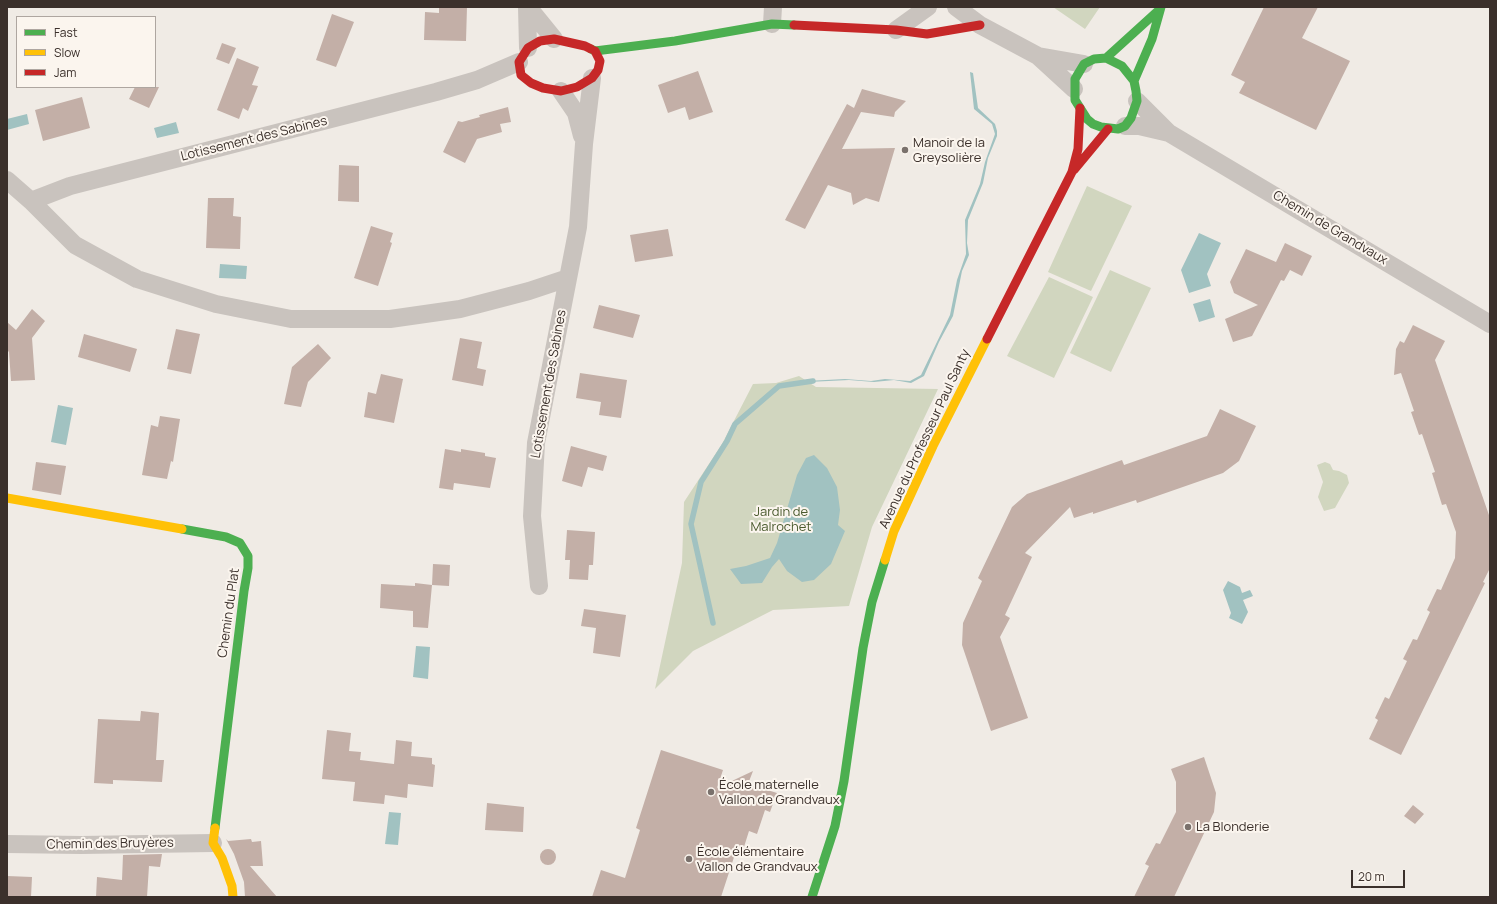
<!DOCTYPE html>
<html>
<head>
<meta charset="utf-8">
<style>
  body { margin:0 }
  #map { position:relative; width:1497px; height:904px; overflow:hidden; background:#f0ebe5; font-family:Manrope,sans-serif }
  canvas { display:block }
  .frame { position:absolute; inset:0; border:8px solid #3b302b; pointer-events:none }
  .legend { position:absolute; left:16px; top:16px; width:140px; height:72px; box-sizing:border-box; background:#fbf5ee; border:1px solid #aea6a0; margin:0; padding:5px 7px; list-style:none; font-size:12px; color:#3b302b }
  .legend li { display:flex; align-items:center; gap:8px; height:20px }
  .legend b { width:20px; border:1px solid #aea6a0 }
  .scale { position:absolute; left:1351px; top:870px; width:54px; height:18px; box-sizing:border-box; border:2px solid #3b302b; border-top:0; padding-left:5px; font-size:12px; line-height:14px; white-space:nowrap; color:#3b302b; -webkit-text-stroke:3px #fbf5ee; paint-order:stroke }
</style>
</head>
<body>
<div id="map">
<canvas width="1497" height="904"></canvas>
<div class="frame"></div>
<ul class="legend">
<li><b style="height:5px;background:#4caf50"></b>Fast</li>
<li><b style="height:5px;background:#ffc107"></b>Slow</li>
<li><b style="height:5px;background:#c62828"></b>Jam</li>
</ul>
<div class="scale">20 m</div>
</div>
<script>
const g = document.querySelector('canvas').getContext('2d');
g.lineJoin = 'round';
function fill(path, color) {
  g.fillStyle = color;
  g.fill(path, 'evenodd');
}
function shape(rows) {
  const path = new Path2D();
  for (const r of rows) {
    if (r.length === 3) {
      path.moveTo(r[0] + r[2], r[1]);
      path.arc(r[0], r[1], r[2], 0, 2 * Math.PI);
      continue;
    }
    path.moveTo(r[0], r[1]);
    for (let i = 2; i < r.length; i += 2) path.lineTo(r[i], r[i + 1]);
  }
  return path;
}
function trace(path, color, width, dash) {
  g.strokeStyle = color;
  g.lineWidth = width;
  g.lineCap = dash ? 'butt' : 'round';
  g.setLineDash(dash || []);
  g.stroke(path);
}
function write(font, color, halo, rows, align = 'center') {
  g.font = font + ' Manrope,sans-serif';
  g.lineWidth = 4;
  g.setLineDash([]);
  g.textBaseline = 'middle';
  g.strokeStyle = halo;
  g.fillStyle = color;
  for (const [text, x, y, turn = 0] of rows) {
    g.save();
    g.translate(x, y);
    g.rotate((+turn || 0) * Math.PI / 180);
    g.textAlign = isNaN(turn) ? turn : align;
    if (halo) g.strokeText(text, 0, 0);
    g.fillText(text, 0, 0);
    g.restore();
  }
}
fill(shape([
  [1053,7,1100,7,1085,29],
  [1087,186,1132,206,1091,291,1048,272],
  [1110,270,1151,288,1111,372,1070,353],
  [1049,277,1093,297,1054,378,1007,356],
  [799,376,816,387,938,389,872,527,849,606,773,610,693,651,655,689,682,563,684,502,722,444,753,384,776,383],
  [1325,462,1330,464,1333,470,1339,471,1347,475,1349,483,1335,508,1324,511,1318,497,1323,482,1317,465]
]), '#d1d6bf');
fill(shape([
  [970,72,973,73,978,108,995,124,997,131,997,136,988,158,983,183,968,220,967,243,969,255,962,271,953,316,939,342,924,376,911,383,894,380,874,382,849,380,808,382,806,381,845,379,871,381,885,379,910,381,921,375,950,315,957,280,966,254,965,220,980,184,985,162,995,134,992,124,974,109],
  [27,114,29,124,7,130,7,119],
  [176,122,179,133,157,138,154,128],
  [1199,233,1221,243,1207,274,1211,286,1189,293,1181,270],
  [220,264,247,266,246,279,219,278],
  [1210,299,1215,317,1199,322,1193,304],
  [58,405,73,408,66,445,51,442],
  [814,455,827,468,837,487,840,510,838,525,845,531,831,564,814,580,802,582,787,571,779,559,772,567,762,583,741,584,730,569,746,566,770,558,777,543,797,475,806,458],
  [1228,581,1240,587,1242,593,1250,590,1253,596,1243,600,1248,612,1242,624,1229,618,1231,613,1223,590],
  [416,646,430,647,428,679,413,677],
  [389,812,401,813,398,845,385,844]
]), '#a1c2c1');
trace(shape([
  [713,623,691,524,701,482,727,441,735,424,779,386,813,381]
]), '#a1c2c1', 5.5);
fill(shape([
  [439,7,467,7,466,41,424,40,425,12,439,13],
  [1264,7,1318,7,1302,38,1350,61,1316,130,1239,93,1245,82,1231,75],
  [332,14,354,22,336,67,316,60],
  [222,43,236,48,229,64,216,59],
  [237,58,259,67,252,85,258,86,248,111,243,108,239,119,217,110],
  [698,71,713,112,689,120,685,107,668,113,658,85],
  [135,87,159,87,149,108,129,99],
  [862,89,906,101,895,112,894,117,861,112,842,149,895,148,879,202,866,198,853,205,851,193,828,185,805,229,785,220,847,104,854,108],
  [82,97,90,128,43,141,35,110],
  [508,107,511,122,500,124,502,132,477,139,465,163,443,152,458,121,462,122,480,117,479,115],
  [339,165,359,166,359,202,338,201],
  [208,198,234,198,233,216,241,217,240,249,206,248],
  [371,226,393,233,390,242,392,243,378,286,354,278],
  [668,229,673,256,635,262,630,235],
  [1285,243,1312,256,1302,276,1290,270,1284,281,1281,280,1252,336,1233,342,1225,319,1258,305,1234,293,1230,282,1246,249,1276,262],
  [599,305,640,315,633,338,593,328],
  [32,309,45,321,32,338,35,380,11,381,9,352,7,350,7,322,16,330],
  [1413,325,1445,341,1435,360,1490,518,1490,568,1483,582,1485,583,1401,755,1369,739,1378,720,1375,718,1385,697,1389,699,1407,661,1403,659,1413,639,1417,640,1430,612,1427,610,1437,589,1441,590,1455,558,1456,532,1446,504,1442,505,1432,473,1435,472,1422,434,1419,435,1411,412,1414,411,1401,373,1394,375,1396,349,1400,341,1404,343],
  [176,329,200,334,191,374,167,369],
  [84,334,137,349,130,372,78,357],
  [460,338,482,342,477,368,486,370,483,386,452,380],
  [318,344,331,358,308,382,301,407,284,404,292,367],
  [580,373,627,380,621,418,599,415,601,402,576,398],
  [381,374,403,379,394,423,364,417,368,392,376,394],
  [1220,409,1256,426,1239,461,1223,473,1137,503,1136,500,1093,514,1093,512,1074,518,1070,507,1025,553,1032,557,1005,615,1010,618,1000,637,1028,718,991,731,962,645,963,623,982,581,978,578,1012,507,1027,494,1122,460,1124,465,1207,436],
  [160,416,180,419,173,462,171,461,167,479,142,475,151,425,158,427],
  [571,446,607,456,603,471,588,467,582,487,562,481],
  [445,449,461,452,461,449,485,453,485,456,496,458,490,488,454,483,453,490,439,488],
  [36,462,66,466,61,495,32,490],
  [567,530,595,532,593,565,589,565,588,580,569,579,570,560,565,560],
  [433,564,450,565,449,586,432,585],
  [415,583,432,585,428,628,413,627,413,611,380,608,381,584,415,586],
  [584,609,626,615,620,657,593,653,596,628,581,626],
  [141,711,159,713,156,760,164,760,162,782,113,780,113,784,94,783,98,719,140,721],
  [327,730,351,733,349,751,361,752,360,760,394,764,396,740,412,742,411,756,432,758,432,764,435,765,433,787,408,784,407,798,385,795,384,804,353,801,355,782,322,779],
  [661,750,723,770,717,788,753,771,748,784,777,793,770,812,765,810,757,834,749,831,743,850,737,848,721,897,592,897,601,870,625,878,640,830,636,828],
  [1204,757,1216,793,1214,812,1174,897,1134,897,1149,866,1145,864,1156,843,1160,844,1176,812,1176,782,1171,769],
  [487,803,524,807,523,832,485,830],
  [1413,805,1424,814,1415,824,1404,816],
  [226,839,228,841,251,839,252,842,261,841,263,866,250,866,277,897,245,897,244,882,234,854],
  [548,857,8],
  [162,854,160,867,149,866,147,897,96,897,97,877,122,880,123,855],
  [7,876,32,877,31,897,7,897]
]), '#c3afa7');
trace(shape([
  [527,7,528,48],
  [528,7,554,39],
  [956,7,980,25,1038,56,1074,89],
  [772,24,773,7],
  [896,30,928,7],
  [1038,56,1084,64],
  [561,91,576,113,582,136],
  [1137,101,1169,133,1490,324],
  [1125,126,1139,126,1169,133],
  [7,180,31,201,70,186,436,92,477,80,519,62],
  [31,201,75,245,137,279,216,304,291,319,390,319,460,309,529,291,568,278],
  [539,586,532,516,536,443,578,227,584,144,592,78],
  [7,844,81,845,213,843]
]), '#c9c3be', 18);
trace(shape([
  [591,49,595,51,675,41,772,24,794,25],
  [1106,58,1122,66,1134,81,1136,91,1137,101,1131,118,1125,126,1118,129,1101,127,1093,124,1087,119,1075,100,1075,79,1084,64,1094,59,1106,58],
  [1106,58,1160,9],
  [1134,81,1152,39,1161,7],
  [182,529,226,537,240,543,248,556,248,568,244,591,215,828],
  [812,897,835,826,844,781,863,648,872,602,885,560]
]), '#4caf50', 9);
trace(shape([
  [7,498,182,529],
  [885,560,894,531,933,446,987,339],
  [215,828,213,843,222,858,232,886,233,897]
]), '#ffc107', 9);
trace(shape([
  [794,25,896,30,927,34,980,25],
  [591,49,585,46,554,39,540,41,528,48,519,62,521,75,531,83,543,88,561,91,577,87,592,78,598,70,600,61,595,51],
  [1074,170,1108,129],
  [987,339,1072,172,1078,149,1080,108]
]), '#c62828', 9);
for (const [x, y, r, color] of [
  [905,150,4,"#7a716c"],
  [711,792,4,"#7a716c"],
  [1188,827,4,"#7a716c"],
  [689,859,4,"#7a716c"]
]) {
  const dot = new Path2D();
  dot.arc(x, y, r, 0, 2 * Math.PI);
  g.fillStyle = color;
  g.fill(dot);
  trace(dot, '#fbf5ee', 1.5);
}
write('13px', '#3b302b', '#fbf5ee', [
  ["Lotissement des Sabines",254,139,-14],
  ["Chemin de Grandvaux",1330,228,31],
  ["Lotissement des Sabines",549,384,-80],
  ["Avenue du Professeur Paul Santy",925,439,-65],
  ["Chemin du Plat",229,613,-82],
  ["Chemin des Bruyères",110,844,-1]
]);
write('13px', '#3b302b', '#fbf5ee', [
  ["Manoir de la",913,143],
  ["Greysolière",913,158],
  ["École maternelle",719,785],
  ["Vallon de Grandvaux",719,800],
  ["La Blonderie",1196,827],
  ["École élémentaire",697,852],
  ["Vallon de Grandvaux",697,867]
], 'left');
write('13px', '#4a5a2e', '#fbf5ee', [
  ["Jardin de",781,512],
  ["Malrochet",781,527]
]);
</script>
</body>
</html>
